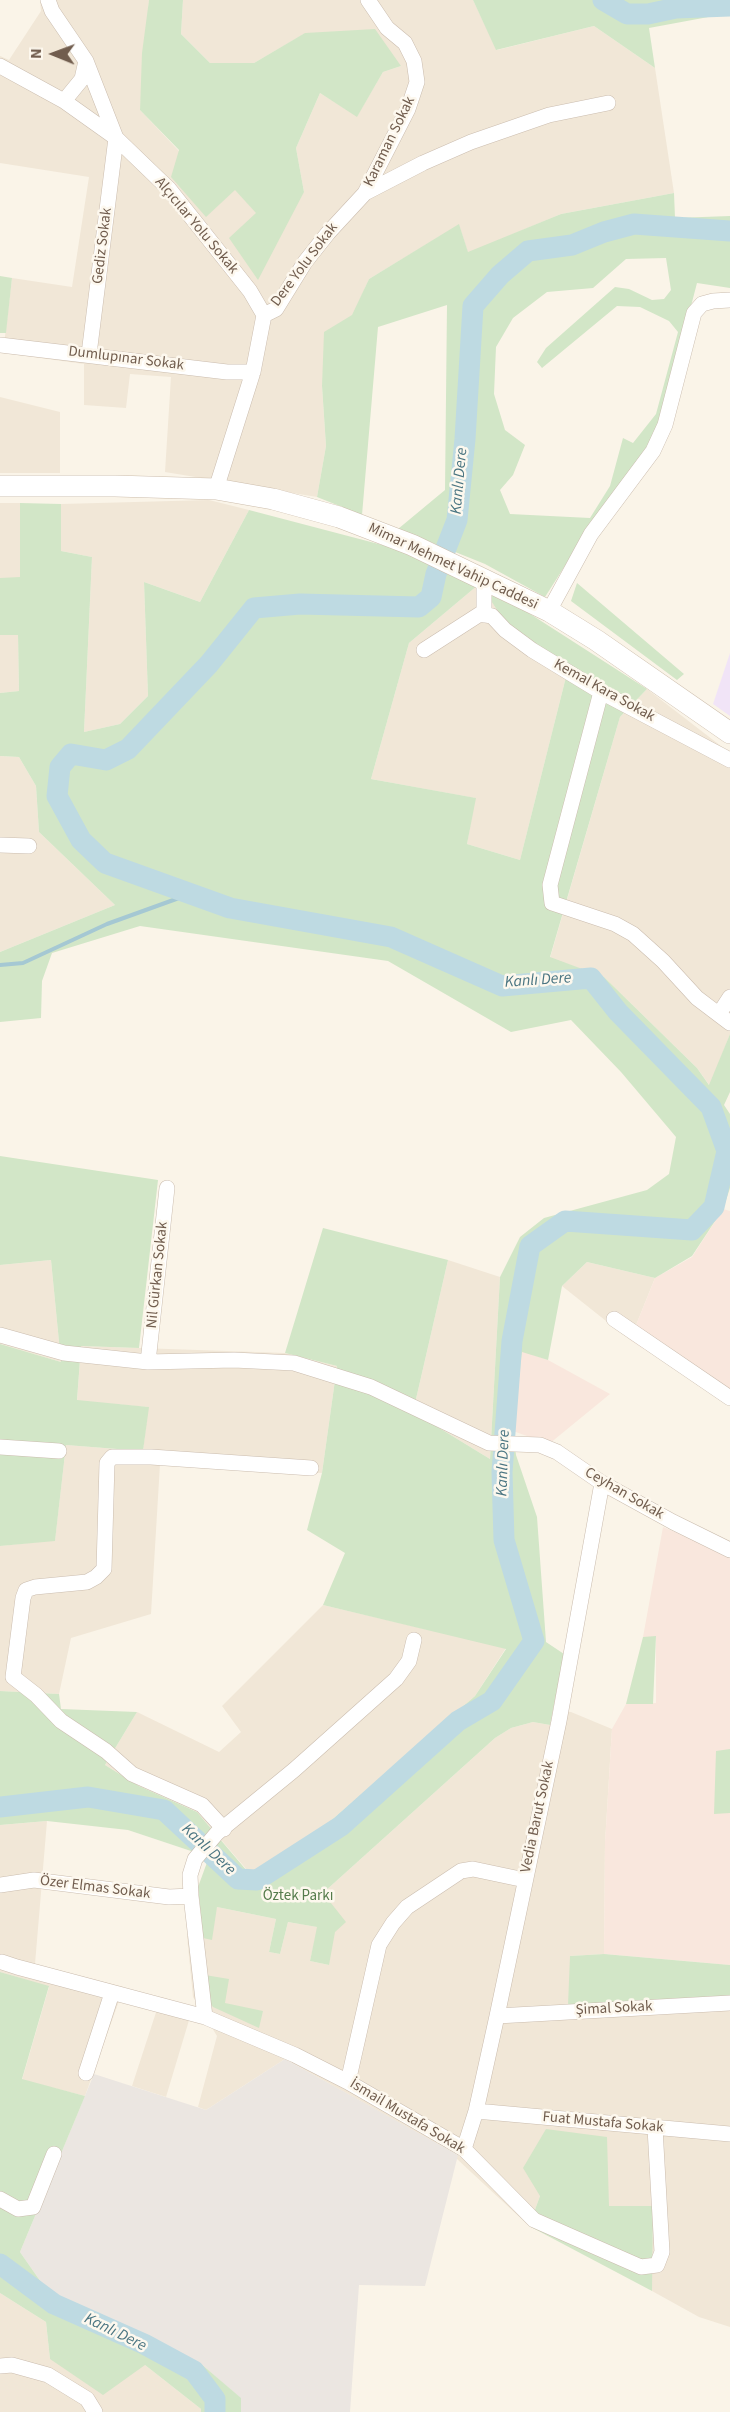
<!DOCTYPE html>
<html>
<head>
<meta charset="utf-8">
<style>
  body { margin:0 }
  #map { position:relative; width:730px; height:2412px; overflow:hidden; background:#faf4e8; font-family:"Source Sans 3",sans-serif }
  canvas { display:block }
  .north { position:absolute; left:24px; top:24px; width:60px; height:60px; -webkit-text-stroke:4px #fdf8ee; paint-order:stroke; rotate:271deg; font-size:16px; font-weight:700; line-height:24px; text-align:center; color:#715d4e }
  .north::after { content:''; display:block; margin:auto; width:21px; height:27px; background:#715d4e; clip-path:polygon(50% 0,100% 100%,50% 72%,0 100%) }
</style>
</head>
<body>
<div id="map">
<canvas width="730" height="2412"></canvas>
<div class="north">N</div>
</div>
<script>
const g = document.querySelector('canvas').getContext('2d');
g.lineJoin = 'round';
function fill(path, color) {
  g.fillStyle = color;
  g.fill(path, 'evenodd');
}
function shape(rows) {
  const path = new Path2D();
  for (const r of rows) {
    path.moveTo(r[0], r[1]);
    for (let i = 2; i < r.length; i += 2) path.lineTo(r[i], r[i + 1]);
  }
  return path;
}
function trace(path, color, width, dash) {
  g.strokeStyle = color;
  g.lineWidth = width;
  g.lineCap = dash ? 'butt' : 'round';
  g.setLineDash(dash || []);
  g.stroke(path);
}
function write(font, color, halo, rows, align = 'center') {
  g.font = font + ' "Source Sans 3",sans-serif';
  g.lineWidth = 5;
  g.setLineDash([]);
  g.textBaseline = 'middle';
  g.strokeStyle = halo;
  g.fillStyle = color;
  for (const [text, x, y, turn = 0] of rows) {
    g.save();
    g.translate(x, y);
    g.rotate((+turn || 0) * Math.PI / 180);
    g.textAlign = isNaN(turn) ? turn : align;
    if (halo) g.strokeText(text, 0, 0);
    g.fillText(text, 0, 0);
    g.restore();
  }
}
fill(shape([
  [40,0,149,0,140,110,179,151,206,216,235,189,257,213,304,192,296,148,320,93,357,116,383,72,401,66,306,33,254,63,210,63,181,34,183,0,473,0,497,50,594,26,655,68,674,193,561,214,468,253,459,225,369,279,322,386,326,446,317,497,165,472,171,377,130,374,126,408,84,405,84,364,3,353,12,278,72,287,89,177,0,163,0,56,9,60,41,11],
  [0,397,60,412,60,473,0,473],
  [209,500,249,510,200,602,144,582,148,696,120,724,84,732,92,557,61,551,61,504],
  [0,503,20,503,20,578,0,578],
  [478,585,569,665,520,860,467,844,475,798,371,779,409,643],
  [0,635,18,635,19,691,0,693],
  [647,689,730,753,730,1034,710,1086,697,1068,604,977,550,958,620,717],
  [0,756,19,757,36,786,39,832,115,905,0,952],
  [51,1260,61,1362,0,1344,0,1265],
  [448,1260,500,1277,490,1459,413,1412],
  [587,1262,655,1278,630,1340,562,1286],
  [81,1346,285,1353,337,1366,322,1473,160,1464,151,1614,71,1638,59,1694,0,1691,0,1546,55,1540,66,1445,143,1451,148,1407,77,1401],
  [323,1605,506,1648,475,1696,289,1857,254,1878,197,1812,139,1786,105,1765,137,1712,219,1752,241,1732,222,1706],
  [553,1710,571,1712,612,1729,605,1843,604,1954,570,1956,730,1996,730,2327,699,2317,652,2291,652,2206,609,2207,540,2196,529,2226,457,2159,457,2155,285,2059,206,2110,198,2107,217,2036,193,1997,187,1936,203,1938,217,1907,276,1919,269,1952,280,1954,288,1922,318,1927,310,1961,329,1965,323,1893,495,1738,511,1728,533,1722,550,1725],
  [47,1821,35,1964,124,1987,85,2096,22,2080,49,1987,0,1972,0,1825],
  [161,1997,193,2007,166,2097,132,2086],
  [0,2293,46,2322,50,2359,145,2365,201,2409,201,2412,0,2412]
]), '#f1e7d7');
fill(shape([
  [723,1209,730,1211,730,1404,630,1340,655,1278,692,1257],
  [522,1351,548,1360,610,1394,549,1444,513,1431],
  [663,1527,730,1555,730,1965,604,1954,605,1843,612,1729,626,1704,656,1703,656,1637,643,1637]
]), '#f9e7dd');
fill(shape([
  [285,2059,458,2155,425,2286,359,2285,350,2412,241,2412,240,2398,200,2363,50,2295,20,2252,94,2074,206,2110]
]), '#ebe6e1');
fill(shape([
  [730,653,730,716,713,704]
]), '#f1e4f7');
fill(shape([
  [149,0,183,0,181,34,210,63,254,63,305,33,375,29,401,66,383,72,357,117,320,93,296,148,304,192,258,280,229,238,256,213,235,190,206,217,171,177,179,150,140,110,142,53],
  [473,0,730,0,730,13,649,28,655,68,594,26,496,50],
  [674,193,675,218,730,216,730,288,697,283,661,421,649,444,591,525,545,597,485,564,398,529,445,490,447,305,378,327,362,515,317,497,326,446,322,386,324,332,352,315,369,279,459,224,468,252,561,214],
  [666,258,671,290,664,299,652,300,629,289,615,287,546,348,537,362,542,368,617,306,640,307,669,321,678,332,656,414,633,443,623,438,610,486,590,518,510,514,500,490,513,475,525,445,505,430,494,394,496,347,513,318,547,292,593,288,626,259],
  [0,276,12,278,6,333,0,333],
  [20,503,61,504,61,551,92,557,84,732,120,724,148,696,144,582,200,602,249,510,390,547,478,585,409,643,371,779,476,798,467,844,520,860,569,665,507,625,488,596,496,592,647,689,620,717,550,957,604,977,697,1068,709,1085,730,1034,730,1092,724,1105,730,1114,730,1188,723,1209,692,1256,655,1278,587,1262,562,1286,548,1360,522,1352,513,1431,516,1455,537,1517,546,1642,564,1654,550,1725,533,1722,511,1728,495,1738,323,1893,346,1922,335,1932,329,1965,310,1961,317,1927,288,1922,280,1954,269,1952,276,1919,217,1907,212,1940,203,1938,198,1887,209,1857,128,1830,47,1821,0,1825,0,1691,59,1694,61,1709,137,1712,105,1765,139,1786,197,1812,253,1878,289,1857,475,1696,506,1649,323,1605,345,1553,307,1530,322,1473,337,1366,285,1353,323,1228,448,1260,413,1412,490,1459,500,1277,520,1237,544,1218,647,1190,669,1174,676,1137,621,1072,571,1020,511,1032,388,961,140,926,52,953,42,981,41,1018,0,1022,0,952,115,905,39,832,36,786,19,757,0,756,0,693,19,691,18,635,0,635,0,578,20,577],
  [577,583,684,674,677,680,571,601],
  [0,1156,158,1180,139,1348,81,1346,77,1400,149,1407,143,1451,66,1445,55,1541,0,1546,0,1344,61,1362,51,1260,0,1265],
  [656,1636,653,1704,626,1704,643,1637],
  [730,1749,730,1813,714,1814,716,1751],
  [604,1954,730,1965,730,1996,568,2005,570,1956],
  [0,1972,49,1986,22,2079,85,2096,20,2252,50,2295,200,2363,241,2398,241,2412,201,2412,201,2409,145,2365,103,2395,50,2359,46,2322,0,2293],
  [205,1975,229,1979,225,2003,263,2011,259,2028,213,2007,209,2002],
  [546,2129,607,2137,609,2206,653,2206,652,2291,529,2226,540,2196,523,2168]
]), '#d2e6c7');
trace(shape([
  [0,965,23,963,107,924,190,894]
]), '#a5c8d3', 4);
trace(shape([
  [603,0,627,14,648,14,676,8,730,6],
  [0,1807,88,1797,164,1810,238,1879,257,1880,341,1826,458,1721,492,1701,534,1641,504,1540,502,1472,512,1341,530,1246,565,1221,692,1230,714,1207,727,1151,711,1107,618,1012,591,978,502,986,391,937,230,908,105,863,81,840,57,796,60,767,71,754,106,760,128,749,209,664,254,608,300,604,419,607,431,597,436,574,457,520,465,439,473,306,500,275,528,251,572,245,604,232,634,224,730,231],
  [0,2264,54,2304,144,2344,194,2371,215,2399,215,2412]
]), '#bedae2', 21);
const street = shape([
  [48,0,52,11,86,61,116,138,89,354],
  [0,66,64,101,116,138,169,189,250,291,264,315],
  [64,101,82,79,86,61],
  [365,193,408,109,417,82,414,61,405,43,387,28,368,0],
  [264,315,276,309,305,262,328,233,365,193,423,163,471,142,549,115,608,103],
  [0,345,227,372,253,372],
  [216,489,253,372,264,315],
  [549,611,591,534,653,451,665,425,694,313,702,304,713,301,730,300],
  [484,615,484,578],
  [424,650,480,614,492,616,505,630,532,650,601,692,730,760],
  [601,692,550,885,552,903,615,924,633,934,663,961,697,998,730,1023],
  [0,845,29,846],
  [719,1014,730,997],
  [614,1319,730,1398],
  [0,1335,64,1353,148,1362,234,1360,294,1363,371,1387,489,1443,540,1445,557,1452,602,1483,673,1522,730,1550],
  [148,1362,167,1188],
  [0,1447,59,1451],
  [13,1677,23,1598,26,1590,35,1587,87,1582,96,1577,104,1569,107,1463,112,1457,151,1457,311,1468],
  [13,1677,36,1695,61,1721,106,1751,132,1774,202,1805,224,1829],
  [0,1885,34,1880,169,1897,191,1896],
  [2,1962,17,1967,205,2017,295,2055,348,2082,464,2149,534,2220,641,2267,657,2265,662,2252,655,2128],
  [497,2016,730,2003],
  [205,2017,191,1896,190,1875,195,1859,217,1833,294,1770,396,1679,409,1661,414,1640],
  [86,2073,112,1993],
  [348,2082,379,1945,393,1923,407,1907,461,1871,473,1869,525,1880],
  [476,2111,730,2134],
  [464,2149,476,2111,497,2016,559,1721,602,1483],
  [0,2199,18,2209,33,2207,54,2154],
  [0,2366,12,2365,48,2375,87,2399,95,2412]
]);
const secondary = shape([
  [0,486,115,486,216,489,273,499,339,517,412,545,549,611,596,640,730,733]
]);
trace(street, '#cbbdaf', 16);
trace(secondary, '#cdbead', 22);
trace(street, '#fff', 15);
trace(secondary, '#fff', 21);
write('15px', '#715d4e', '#fdf8ee', [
  ["Karaman Sokak",390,142,-64],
  ["Alçıcılar Yolu Sokak",196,226,50],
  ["Gediz Sokak",103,246,-83],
  ["Dere Yolu Sokak",305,265,-53],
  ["Dumlupınar Sokak",126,359,7],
  ["Mimar Mehmet Vahip Caddesi",453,567,25],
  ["Kemal Kara Sokak",604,691,29],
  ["Nil Gürkan Sokak",158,1275,-84],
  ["Ceyhan Sokak",624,1494,30],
  ["Vedia Barut Sokak",538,1817,-78],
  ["Özer Elmas Sokak",95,1888,7],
  ["Şimal Sokak",614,2009,-3],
  ["İsmail Mustafa Sokak",407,2117,31],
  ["Fuat Mustafa Sokak",603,2123,5]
]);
write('15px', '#557b4b', '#fdf8ee', [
  ["Öztek Parkı",298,1897]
]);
write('italic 16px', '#4a7582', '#fdf8ee', [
  ["Kanlı Dere",460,481,-85],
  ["Kanlı Dere",538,981,-4],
  ["Kanlı Dere",504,1463,-88],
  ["Kanlı Dere",208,1850,43],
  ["Kanlı Dere",115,2333,26]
]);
</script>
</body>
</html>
